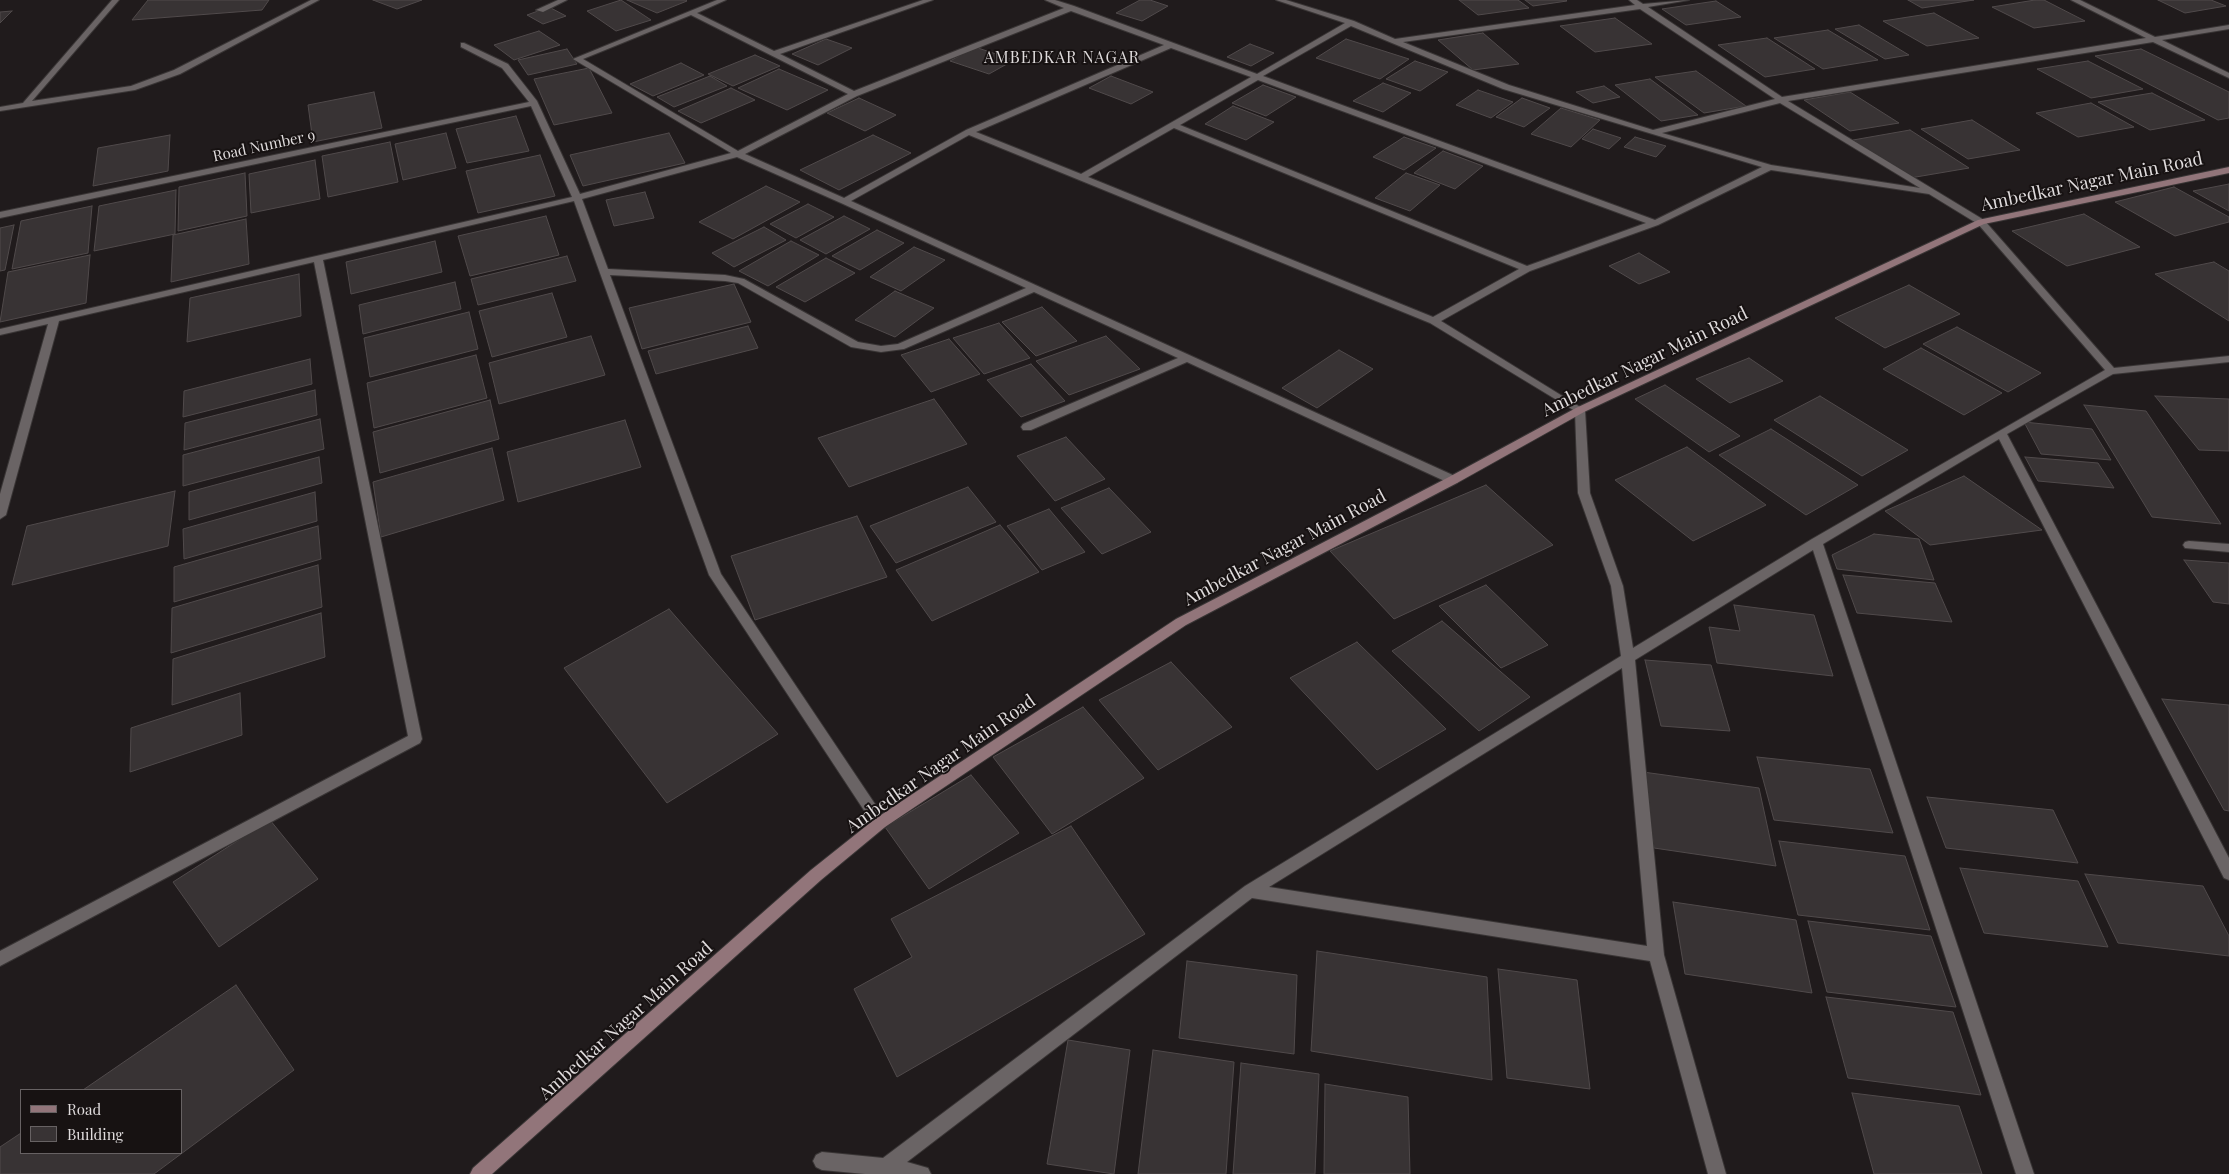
<!DOCTYPE html>
<html>
<head>
<meta charset="utf-8">
<style>
  body { margin:0 }
  #map { position:relative; width:2229px; height:1174px; overflow:hidden; background:#201b1c; font-family:"Playfair Display",serif }
  canvas { display:block }
  .legend { position:absolute; left:20px; top:1089px; width:162px; height:65px; box-sizing:border-box; background:#171212; border:1px solid #676263; margin:0; padding:6px 9px; list-style:none; font-size:15px; color:#dfdbdc }
  .legend li { display:flex; align-items:center; gap:10px; height:25px }
  .legend b { width:25px; border:1px solid #676263 }
</style>
</head>
<body>
<div id="map">
<canvas width="2229" height="1174"></canvas>
<ul class="legend">
<li><b style="height:6px;background:#92757a"></b>Road</li>
<li><b style="height:14px;background:#383334"></b>Building</li>
</ul>
</div>
<script>
const g = document.querySelector('canvas').getContext('2d');
g.lineJoin = 'round';
function fill(path, color) {
  g.fillStyle = color;
  g.fill(path, 'evenodd');
}
function shape(rows) {
  const path = new Path2D();
  for (const r of rows) {
    path.moveTo(r[0], r[1]);
    for (let i = 2; i < r.length; i += 2) path.lineTo(r[i], r[i + 1]);
  }
  return path;
}
function trace(path, color, width, dash) {
  g.strokeStyle = color;
  g.lineWidth = width;
  g.lineCap = dash ? 'butt' : 'round';
  g.setLineDash(dash || []);
  g.stroke(path);
}
function write(font, color, halo, rows, align = 'center') {
  g.font = font + ' "Playfair Display",serif';
  g.lineWidth = 4;
  g.setLineDash([]);
  g.textBaseline = 'middle';
  g.strokeStyle = halo;
  g.fillStyle = color;
  for (const [text, x, y, turn = 0] of rows) {
    g.save();
    g.translate(x, y);
    g.rotate((+turn || 0) * Math.PI / 180);
    g.textAlign = isNaN(turn) ? turn : align;
    if (halo) g.strokeText(text, 0, 0);
    g.fillText(text, 0, 0);
    g.restore();
  }
}
const building = shape([
  [148,0,269,0,262,10,132,20,148,0],
  [373,0,422,0,397,9,373,0],
  [621,0,651,20,616,31,587,11,621,0],
  [627,0,686,0,687,1,657,13,627,0],
  [1140,0,1150,0,1168,6,1142,21,1116,13,1140,0],
  [1459,0,1518,0,1529,8,1478,15,1459,0],
  [1525,0,1566,0,1567,1,1533,6,1525,0],
  [1908,0,1974,0,1922,8,1908,0],
  [2035,0,2044,0,2085,21,2034,28,1992,7,2035,0],
  [2158,0,2211,0,2226,6,2185,13,2158,0],
  [1716,1,1741,17,1686,25,1662,9,1716,1],
  [549,7,566,16,543,24,527,15,549,7],
  [12,11,0,23,0,12,12,11],
  [1934,13,1979,38,1927,46,1883,21,1934,13],
  [1615,18,1652,44,1595,52,1560,26,1615,18],
  [1859,25,1909,55,1885,59,1835,29,1859,25],
  [1828,30,1878,60,1823,69,1774,38,1828,30],
  [539,31,560,45,514,60,494,45,539,31],
  [1483,33,1519,64,1473,70,1438,40,1483,33],
  [1767,38,1815,69,1765,77,1718,45,1767,38],
  [826,39,852,48,818,65,792,54,826,39],
  [1346,39,1409,59,1380,79,1316,58,1346,39],
  [1250,44,1274,53,1251,66,1227,57,1250,44],
  [975,47,1014,60,989,74,950,61,975,47],
  [567,49,577,64,528,75,518,60,567,49],
  [2141,49,2229,92,2229,118,2218,120,2095,56,2141,49],
  [755,55,780,66,733,86,708,74,755,55],
  [1415,61,1448,72,1420,91,1386,79,1415,61],
  [2088,61,2143,89,2091,98,2037,69,2088,61],
  [681,63,704,75,653,96,630,84,681,63],
  [589,68,612,113,554,125,534,79,589,68],
  [779,69,828,90,787,110,738,88,779,69],
  [1696,71,1746,106,1704,113,1655,77,1696,71],
  [710,76,727,86,674,107,657,97,710,76],
  [1111,76,1153,92,1131,104,1089,88,1111,76],
  [1650,79,1698,115,1661,121,1615,85,1650,79],
  [1383,83,1411,93,1383,112,1353,101,1383,83],
  [1263,85,1296,97,1266,116,1232,103,1263,85],
  [1604,86,1620,97,1593,103,1576,92,1604,86],
  [731,88,755,100,701,123,678,111,731,88],
  [1478,90,1513,102,1491,118,1456,105,1478,90],
  [374,92,382,128,313,142,308,105,374,92],
  [1850,92,1899,123,1850,131,1804,100,1850,92],
  [2152,93,2205,120,2150,130,2098,102,2152,93],
  [859,98,896,115,865,131,827,113,859,98],
  [1522,98,1550,108,1524,127,1496,117,1522,98],
  [2091,103,2134,127,2078,137,2036,113,2091,103],
  [1233,106,1274,122,1246,140,1205,124,1233,106],
  [1561,108,1600,120,1571,147,1531,134,1561,108],
  [516,116,529,151,467,163,456,129,516,116],
  [1972,120,2020,150,1968,159,1921,129,1972,120],
  [1593,129,1621,138,1609,149,1582,139,1593,129],
  [1910,130,1969,168,1910,178,1853,140,1910,130],
  [446,133,456,168,403,180,395,144,446,133],
  [669,133,685,163,583,186,570,155,669,133],
  [170,135,168,171,93,186,98,148,170,135],
  [873,135,911,153,839,190,800,170,873,135],
  [1404,137,1436,148,1404,170,1373,157,1404,137],
  [1635,137,1666,146,1656,157,1624,147,1635,137],
  [390,142,398,182,328,197,322,156,390,142],
  [1443,151,1483,166,1455,189,1414,173,1443,151],
  [540,155,555,196,478,213,466,171,540,155],
  [315,160,320,199,251,213,249,174,315,160],
  [245,173,247,216,178,231,179,187,245,173],
  [1406,173,1440,185,1410,211,1375,198,1406,173],
  [2229,184,2229,211,2193,191,2229,184],
  [766,186,800,202,733,239,699,222,766,186],
  [2174,187,2229,217,2229,222,2175,236,2115,202,2174,187],
  [176,190,175,234,94,251,99,206,176,190],
  [645,192,654,218,614,226,606,200,645,192],
  [808,204,834,217,796,238,770,224,808,204],
  [92,206,88,253,12,269,21,221,92,206],
  [2084,214,2140,247,2067,266,2012,231,2084,214],
  [546,216,559,255,470,276,458,236,546,216],
  [844,216,870,229,826,254,800,240,844,216],
  [246,219,249,264,171,282,173,235,246,219],
  [14,225,5,270,0,271,0,228,14,225],
  [764,227,786,240,734,267,712,253,764,227],
  [877,230,904,243,860,270,832,256,877,230],
  [435,241,442,272,351,294,346,262,435,241],
  [791,241,819,255,768,286,739,271,791,241],
  [914,247,945,260,901,291,870,277,914,247],
  [1639,253,1670,272,1639,284,1609,266,1639,253],
  [90,255,86,303,0,322,8,272,90,255],
  [567,256,576,281,478,305,471,279,567,256],
  [826,258,855,273,805,302,776,287,826,258],
  [2214,262,2229,271,2229,321,2155,274,2214,262],
  [299,274,301,316,187,342,190,298,299,274],
  [455,282,461,309,363,334,359,305,455,282],
  [734,284,751,322,642,349,629,308,734,284],
  [1909,285,1960,314,1885,348,1835,318,1909,285],
  [895,291,934,308,895,337,855,320,895,291],
  [552,293,567,337,492,357,479,311,552,293],
  [1042,307,1077,341,1036,356,1002,322,1042,307],
  [469,312,478,349,370,377,364,338,469,312],
  [999,323,1030,358,984,374,953,338,999,323],
  [748,326,758,348,656,374,648,351,748,326],
  [1957,327,2041,373,2008,392,1923,344,1957,327],
  [591,336,605,375,499,404,489,363,591,336],
  [1106,336,1140,369,1069,395,1036,361,1106,336],
  [949,339,980,374,931,392,901,355,949,339],
  [1921,348,2002,393,1964,415,1883,369,1921,348],
  [1339,350,1373,369,1317,408,1282,388,1339,350],
  [476,355,487,398,374,428,367,383,476,355],
  [1749,358,1783,381,1730,403,1696,379,1749,358],
  [310,359,312,384,183,417,184,391,310,359],
  [1031,364,1065,401,1021,417,987,380,1031,364],
  [1665,385,1740,436,1709,452,1635,399,1665,385],
  [315,390,317,415,184,450,185,423,315,390],
  [1820,396,1908,450,1862,476,1774,420,1820,396],
  [2155,396,2229,399,2229,451,2199,450,2155,396],
  [934,399,967,444,849,487,818,438,934,399],
  [490,400,499,439,380,473,373,432,490,400],
  [2084,405,2146,411,2221,524,2152,517,2084,405],
  [320,419,324,449,183,486,183,455,320,419],
  [625,420,641,467,518,502,507,452,625,420],
  [2024,422,2092,429,2111,460,2041,454,2024,422],
  [1771,429,1858,485,1806,515,1719,455,1771,429],
  [1066,437,1105,479,1055,501,1017,456,1066,437],
  [1687,447,1766,505,1693,541,1615,480,1687,447],
  [492,448,504,500,381,537,373,482,492,448],
  [319,457,322,483,189,520,189,492,319,457],
  [2025,457,2098,463,2114,488,2038,481,2025,457],
  [1964,476,2042,530,1930,545,1885,511,1964,476],
  [1486,485,1553,545,1394,619,1330,551,1486,485],
  [968,487,996,522,896,563,870,526,968,487],
  [1109,488,1151,532,1102,554,1061,508,1109,488],
  [175,491,168,546,12,585,27,526,175,491],
  [315,492,317,521,184,559,183,529,315,492],
  [1049,509,1085,552,1042,570,1007,526,1049,509],
  [857,516,887,577,755,620,731,556,857,516],
  [1000,525,1039,572,932,621,896,570,1000,525],
  [318,526,321,559,174,602,174,567,318,526],
  [1874,534,1919,539,1934,580,1837,569,1832,555,1874,534],
  [2184,560,2229,563,2229,604,2213,602,2184,560],
  [318,565,322,607,171,653,172,608,318,565],
  [1843,575,1935,583,1952,622,1857,613,1843,575],
  [1486,585,1548,645,1501,668,1439,606,1486,585],
  [1734,605,1814,615,1833,676,1717,663,1709,627,1740,631,1734,605],
  [669,609,778,734,667,803,564,668,669,609],
  [321,613,325,657,172,705,173,659,321,613],
  [1442,621,1530,697,1479,731,1392,651,1442,621],
  [1357,642,1446,729,1377,770,1290,678,1357,642],
  [1645,660,1711,665,1730,731,1661,726,1645,660],
  [1171,662,1232,727,1158,770,1099,700,1171,662],
  [240,693,242,735,130,772,131,728,240,693],
  [2162,699,2229,705,2229,811,2224,810,2162,699],
  [1083,707,1144,778,1052,834,993,757,1083,707],
  [1757,757,1870,769,1893,833,1774,820,1757,757],
  [1643,772,1759,788,1776,866,1654,848,1643,772],
  [971,775,1019,833,929,889,885,827,971,775],
  [1927,797,2053,810,2078,863,1946,848,1927,797],
  [270,820,318,879,219,947,173,882,270,820],
  [1071,826,1145,934,897,1077,854,989,912,957,891,919,1071,826],
  [1779,841,1905,856,1930,930,1798,915,1779,841],
  [1960,868,2078,881,2108,947,1984,933,1960,868],
  [2085,874,2203,886,2229,936,2229,956,2118,943,2085,874],
  [1673,902,1796,920,1812,993,1685,974,1673,902],
  [1808,921,1931,936,1956,1007,1827,992,1808,921],
  [1317,951,1487,977,1492,1080,1311,1051,1317,951],
  [1187,961,1297,975,1294,1054,1179,1038,1187,961],
  [1498,969,1577,980,1590,1089,1507,1078,1498,969],
  [236,985,294,1070,154,1174,0,1174,0,1147,21,1133,21,1153,181,1153,181,1090,83,1090,236,985],
  [1826,997,1953,1012,1981,1095,1848,1078,1826,997],
  [1068,1040,1130,1050,1114,1174,1047,1164,1068,1040],
  [1153,1050,1234,1062,1226,1174,1138,1174,1153,1050],
  [1241,1063,1319,1074,1315,1174,1233,1174,1241,1063],
  [1325,1084,1408,1097,1410,1174,1324,1174,1325,1084],
  [1852,1093,1959,1106,1982,1174,1874,1174,1852,1093]
]);
fill(building, '#383334');
trace(building, '#504a4b', 1);
const street = shape([
  [112,0,119,0,32,101,131,86,174,70,311,0,319,0,180,74,135,90,0,111,0,107,23,103,112,0],
  [558,0,567,0,543,12,536,10,558,0],
  [717,0,726,0,697,13,774,51,923,0,933,0,780,54,854,91,1064,8,1045,0,1055,0,1074,6,1257,74,1345,23,1276,0,1286,0,1354,21,1395,39,1635,5,1629,0,1637,0,1643,4,1689,0,1648,7,1782,97,2146,38,2071,0,2080,0,2155,37,2229,25,2229,29,2162,40,2229,73,2229,78,2153,42,1788,101,1984,220,2114,368,2229,356,2229,362,2113,374,2007,434,2229,858,2229,880,2224,878,1999,439,1823,544,2034,1174,2016,1174,1813,550,1635,660,1664,955,1726,1174,1708,1174,1650,961,1252,898,907,1162,928,1168,931,1174,865,1174,822,1170,816,1167,813,1161,816,1155,822,1152,883,1158,1245,886,1621,656,1611,586,1578,493,1575,411,1430,323,969,135,851,201,1457,477,1459,480,1457,483,1449,483,1187,362,1031,430,1023,430,1021,427,1023,424,1178,358,1034,292,904,349,881,352,851,347,738,283,725,281,610,275,721,574,885,819,887,823,885,827,880,829,875,827,709,575,574,201,323,260,422,739,420,743,0,966,0,951,408,736,314,262,59,321,6,515,0,519,0,494,48,324,0,335,0,329,572,197,531,106,0,218,0,212,529,102,502,68,461,47,461,43,464,43,508,64,537,101,580,194,731,153,573,59,717,0],
  [1640,9,1775,99,1653,130,1509,85,1403,42,1640,9],
  [1071,11,1164,45,966,130,844,198,745,154,857,96,1071,11],
  [691,15,848,94,738,151,583,59,691,15],
  [1351,26,1503,89,1762,167,1655,220,1263,76,1351,26],
  [1171,48,1251,77,1081,174,976,132,1171,48],
  [1258,80,1646,223,1527,266,1180,125,1258,80],
  [1780,103,1920,188,1771,165,1662,133,1780,103],
  [1174,128,1519,269,1433,317,1088,177,1174,128],
  [737,157,841,203,1026,288,898,344,881,346,858,342,744,279,725,275,608,269,582,199,737,157],
  [1771,170,1929,194,1978,224,2105,370,1812,539,1633,648,1623,586,1590,493,1585,410,1441,321,1530,271,1658,225,1771,170],
  [1622,668,1647,946,1269,887,1622,668],
  [2189,541,2229,544,2229,552,2185,548,2183,545,2185,542,2189,541]
]);
const secondary = shape([
  [2229,167,2229,173,1984,224,1584,412,1457,483,1186,625,885,827,821,880,492,1174,470,1174,473,1168,811,870,875,819,1176,619,1449,477,1576,408,1978,220,2229,167]
]);
trace(street, '#393535', 2);
trace(secondary, '#393535', 2);
fill(street, '#6a6465');
fill(secondary, '#92757a');
write('15px', '#dfdbdc', '#171212', [
  ["Road Number 9",264,146,-12]
]);
g.letterSpacing = '1px';
write('16px', '#dfdbdc', '#171212', [
  ["AMBEDKAR NAGAR",1062,58]
]);
g.letterSpacing = '0px';
write('18px', '#dfdbdc', '#171212', [
  ["Ambedkar Nagar Main Road",2092,182,-12],
  ["Ambedkar Nagar Main Road",1645,362,-26],
  ["Ambedkar Nagar Main Road",1285,548,-28],
  ["Ambedkar Nagar Main Road",941,764,-35],
  ["Ambedkar Nagar Main Road",626,1021,-42]
]);
</script>
</body>
</html>
